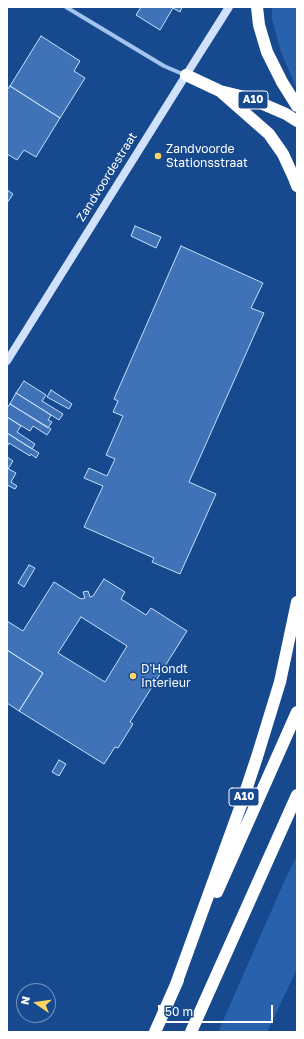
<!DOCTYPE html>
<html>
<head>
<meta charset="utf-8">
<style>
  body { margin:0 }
  #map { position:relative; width:304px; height:1039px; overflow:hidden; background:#17498e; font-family:"Golos Text",sans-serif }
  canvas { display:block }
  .frame { position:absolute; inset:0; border:8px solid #fff; pointer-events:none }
  .north { position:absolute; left:16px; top:983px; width:40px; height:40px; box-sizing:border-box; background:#17498e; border:1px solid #7492bb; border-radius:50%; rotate:283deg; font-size:11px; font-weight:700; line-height:16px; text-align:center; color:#fff }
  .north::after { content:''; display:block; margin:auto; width:14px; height:18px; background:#ffd460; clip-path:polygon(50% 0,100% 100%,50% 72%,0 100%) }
  .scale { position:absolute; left:158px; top:1005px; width:115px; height:18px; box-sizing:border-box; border:2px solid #fff; border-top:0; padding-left:5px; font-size:12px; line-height:14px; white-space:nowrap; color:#fff; -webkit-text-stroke:3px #17498e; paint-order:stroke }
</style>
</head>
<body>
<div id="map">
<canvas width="304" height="1039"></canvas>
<div class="frame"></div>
<div class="north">N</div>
<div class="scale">50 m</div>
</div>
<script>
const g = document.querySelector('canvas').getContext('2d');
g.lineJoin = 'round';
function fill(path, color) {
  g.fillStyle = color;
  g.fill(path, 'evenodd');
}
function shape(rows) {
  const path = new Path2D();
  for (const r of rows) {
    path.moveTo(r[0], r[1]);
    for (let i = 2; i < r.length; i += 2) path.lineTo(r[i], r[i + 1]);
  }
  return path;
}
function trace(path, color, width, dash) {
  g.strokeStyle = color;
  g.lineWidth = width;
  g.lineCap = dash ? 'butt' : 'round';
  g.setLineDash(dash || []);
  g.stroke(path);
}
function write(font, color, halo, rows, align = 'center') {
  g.font = font + ' "Golos Text",sans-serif';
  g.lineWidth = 3;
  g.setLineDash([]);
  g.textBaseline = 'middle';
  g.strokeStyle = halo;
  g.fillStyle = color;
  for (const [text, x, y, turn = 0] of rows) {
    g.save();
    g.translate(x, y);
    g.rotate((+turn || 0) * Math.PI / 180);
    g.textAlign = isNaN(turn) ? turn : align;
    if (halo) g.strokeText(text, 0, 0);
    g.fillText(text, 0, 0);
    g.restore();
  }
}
fill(shape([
  [272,7,297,7,297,89,281,52,272,19],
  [297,856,297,969,267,1032,218,1032,285,880]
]), '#2962ac');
const building = shape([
  [141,7,182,7,180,12,173,8,160,30,136,15,141,7],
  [41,36,80,61,74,71,85,78,60,118,10,86,41,36],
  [10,86,60,118,36,157,24,150,17,160,7,154,7,90,10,86],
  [7,190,13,194,7,203,7,190],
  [135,226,161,237,156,248,131,236,135,226],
  [181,246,263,283,251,308,264,313,189,482,216,494,180,574,152,562,154,558,84,527,103,486,84,478,89,468,107,476,115,459,106,455,123,416,113,412,118,401,114,399,181,246],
  [24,381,46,395,42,401,63,414,59,420,16,393,24,381],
  [51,390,72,404,69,409,47,397,51,390],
  [16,393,51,415,48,420,52,422,48,428,10,404,16,393],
  [10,404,51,429,47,435,33,426,30,431,7,417,7,408,10,404],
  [7,417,21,426,17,432,35,444,32,449,7,433,7,417],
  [7,433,39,453,36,458,31,454,30,456,9,443,7,447,7,433],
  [7,457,13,461,8,469,7,468,7,457],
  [7,468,16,473,11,482,17,486,15,489,7,485,7,468],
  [29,565,35,568,24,587,18,583,29,565],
  [104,579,125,592,121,599,146,615,151,608,187,631,130,722,133,724,118,748,115,747,104,764,19,711,43,673,7,650,7,621,23,631,54,582,81,599,85,598,83,592,88,591,90,597,93,596,104,579],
  [81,617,127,646,105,682,58,653,81,617],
  [7,650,43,673,19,711,7,703,7,650],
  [59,760,66,764,59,776,52,772,59,760]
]);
fill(building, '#3f72b6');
trace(building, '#c8dffb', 1);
trace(shape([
  [66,7,164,66,185,75]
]), '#a2c4ef', 4);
trace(shape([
  [7,361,186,75,229,7]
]), '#d0e2fb', 8);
trace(shape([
  [257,7,259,25,267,52,282,82,297,106],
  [186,75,220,91,249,98,286,114,297,121],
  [220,91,269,134,283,154,294,178,297,186],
  [217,892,297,712],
  [175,987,241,805,257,757,280,682,297,602],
  [155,1032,178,980],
  [191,1032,297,795]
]), '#fff', 12);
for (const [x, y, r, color] of [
  [158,156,4,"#ffd460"],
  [133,676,4,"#ffd460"]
]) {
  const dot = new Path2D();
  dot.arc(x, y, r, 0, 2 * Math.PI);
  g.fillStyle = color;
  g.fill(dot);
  trace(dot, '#17498e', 1.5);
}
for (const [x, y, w] of [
  [253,100,30],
  [244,797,30]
]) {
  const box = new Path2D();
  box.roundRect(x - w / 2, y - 9, w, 18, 3);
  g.fillStyle = '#17498e';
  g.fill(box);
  trace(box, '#fff', 1);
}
write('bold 11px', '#fff', null, [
  ["A10",253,100],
  ["A10",244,797]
]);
write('12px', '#fff', '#17498e', [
  ["Zandvoorde",166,149],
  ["Stationsstraat",166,163],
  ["D'Hondt",141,669],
  ["Interieur",141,683]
], 'left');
write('12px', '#fff', '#17498e', [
  ["Zandvoordestraat",107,177,-58]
]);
</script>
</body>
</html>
